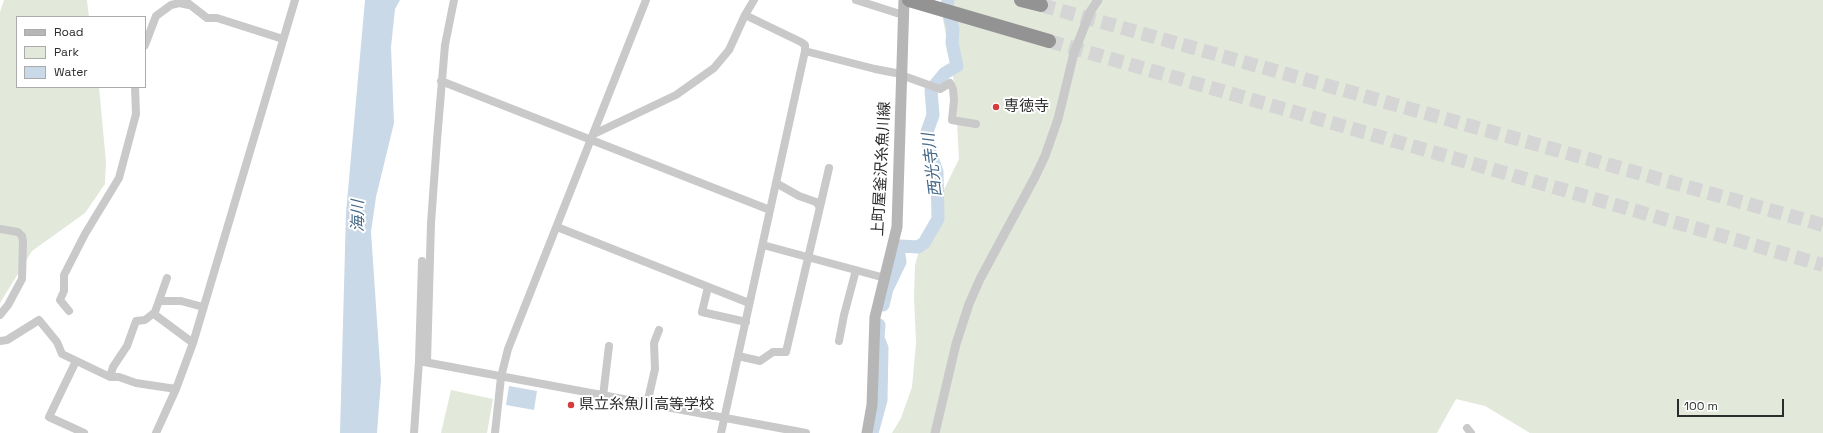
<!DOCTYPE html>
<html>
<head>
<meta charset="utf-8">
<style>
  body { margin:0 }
  #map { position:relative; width:1823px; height:433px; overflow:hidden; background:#fff; font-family:"Space Grotesk",sans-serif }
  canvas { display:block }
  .legend { position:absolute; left:16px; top:16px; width:130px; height:72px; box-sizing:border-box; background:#fff; border:1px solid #ababab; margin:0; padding:5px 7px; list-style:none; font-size:12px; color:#2c2c2c }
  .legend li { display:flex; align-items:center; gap:8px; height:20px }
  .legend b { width:20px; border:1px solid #ababab }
  .scale { position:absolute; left:1677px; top:399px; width:107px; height:18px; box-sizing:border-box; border:2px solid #2c2c2c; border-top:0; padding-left:5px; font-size:12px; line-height:14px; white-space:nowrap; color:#2c2c2c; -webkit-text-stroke:3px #fff; paint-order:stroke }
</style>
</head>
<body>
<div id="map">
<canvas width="1823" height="433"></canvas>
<ul class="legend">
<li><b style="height:5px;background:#b6b6b6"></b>Road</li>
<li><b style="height:11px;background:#e2e9db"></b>Park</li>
<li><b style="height:11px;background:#c9d9e7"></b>Water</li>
</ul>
<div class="scale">100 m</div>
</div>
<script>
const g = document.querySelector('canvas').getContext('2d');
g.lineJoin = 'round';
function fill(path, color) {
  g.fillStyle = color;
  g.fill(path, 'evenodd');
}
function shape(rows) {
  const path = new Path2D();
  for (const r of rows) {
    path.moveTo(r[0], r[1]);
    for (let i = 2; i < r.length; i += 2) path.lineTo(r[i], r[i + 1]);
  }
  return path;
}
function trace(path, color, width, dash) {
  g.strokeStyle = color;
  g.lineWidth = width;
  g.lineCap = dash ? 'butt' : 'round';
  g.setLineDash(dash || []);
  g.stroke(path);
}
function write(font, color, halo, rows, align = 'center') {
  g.font = font + ' "Space Grotesk","Noto Sans JP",sans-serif';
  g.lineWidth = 4;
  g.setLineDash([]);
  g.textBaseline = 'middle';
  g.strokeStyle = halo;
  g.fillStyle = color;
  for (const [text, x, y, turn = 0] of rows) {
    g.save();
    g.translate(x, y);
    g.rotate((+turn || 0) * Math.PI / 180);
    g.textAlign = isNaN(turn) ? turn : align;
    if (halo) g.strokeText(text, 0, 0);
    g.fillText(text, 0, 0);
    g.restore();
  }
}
fill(shape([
  [4,0,87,0,89,17,17,17,17,87,99,87,106,162,105,184,85,213,32,251,0,303,0,12],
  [943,0,1823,0,1823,433,1530,433,1485,406,1456,399,1437,433,892,433,901,418,912,387,916,343,914,297,915,265,921,244,937,204,959,159,955,88,943,19],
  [451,390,493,399,487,433,441,433]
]), '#e2e9db');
fill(shape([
  [365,0,400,0,395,9,391,47,394,123,376,197,371,232,381,380,377,433,340,433,346,213],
  [509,386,537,391,534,410,506,405]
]), '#c9d9e7');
trace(shape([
  [883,305,887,289,900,262,898,248,901,246,918,247,924,243,938,219,937,172,929,149,927,132,933,115,931,90,945,73,957,66,952,43,953,29,947,7,948,0],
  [872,433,881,400,882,348,878,338,879,325]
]), '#c9d9e7', 13);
trace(shape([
  [1041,5,1823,225],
  [1049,41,1823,265]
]), '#d5d5d5', 14, [14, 7]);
trace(shape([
  [184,0,207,18,217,18,283,39],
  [856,0,903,15],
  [145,45,156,16,171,5,179,3,189,5],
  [805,51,875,69,901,74],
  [901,75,940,89,950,83,953,89,954,100,952,120,976,124],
  [441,81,770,210],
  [594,134,676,95,714,68,729,50,745,15],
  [820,207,829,168],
  [557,227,749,303],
  [0,229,18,232,22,236,23,242,22,279,8,305,0,315],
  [763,245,885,278],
  [708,287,702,312,746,322],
  [160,301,181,301,203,307],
  [69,311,60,300,64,291,64,275,85,234,119,178,136,114,135,87],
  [154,314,193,343],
  [0,341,7,340,39,320,57,342,62,354,110,377,119,377,136,383,176,389],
  [839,341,844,315,856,270],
  [738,356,760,361,773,352,786,352,820,207,816,202,799,196,776,183],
  [76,361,49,417,84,433],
  [419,361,806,433],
  [427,362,431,223,437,140,445,45,454,0],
  [110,377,113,367,127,346,136,321,145,320,155,312,167,278],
  [603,396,609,346],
  [647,404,655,369,654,343,659,330],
  [1467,428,1471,433],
  [156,433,176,389,193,343,295,0],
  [414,433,419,361,422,261],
  [495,433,501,377,508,349,646,0],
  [721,433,805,51,805,45,801,42,745,15,754,0]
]), '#c9c9c9', 8);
trace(shape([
  [935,433,956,344,969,304,980,279,1035,177,1045,156,1058,119,1074,53,1090,12,1098,0]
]), '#c9c9c9', 9);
trace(shape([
  [867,433,872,405,875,317,897,227,904,0]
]), '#b6b6b6', 11);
trace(shape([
  [909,0,1049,41],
  [1021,0,1041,5]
]), '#939393', 14);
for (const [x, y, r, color] of [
  [996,107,4,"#d43d3e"],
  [571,405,4,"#d43d3e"]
]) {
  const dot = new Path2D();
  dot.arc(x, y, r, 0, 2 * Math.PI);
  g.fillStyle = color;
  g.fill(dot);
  trace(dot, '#fff', 1.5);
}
write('15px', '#2c2c2c', '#fff', [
  ["専徳寺",1004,107],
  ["県立糸魚川高等学校",579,405]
], 'left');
write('15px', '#2c2c2c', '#fff', [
  ["上町屋釜沢糸魚川線",882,169,-87]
]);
write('italic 16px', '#426787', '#fff', [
  ["西光寺川",933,165,-97],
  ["海川",359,216,-90]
]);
</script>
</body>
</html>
